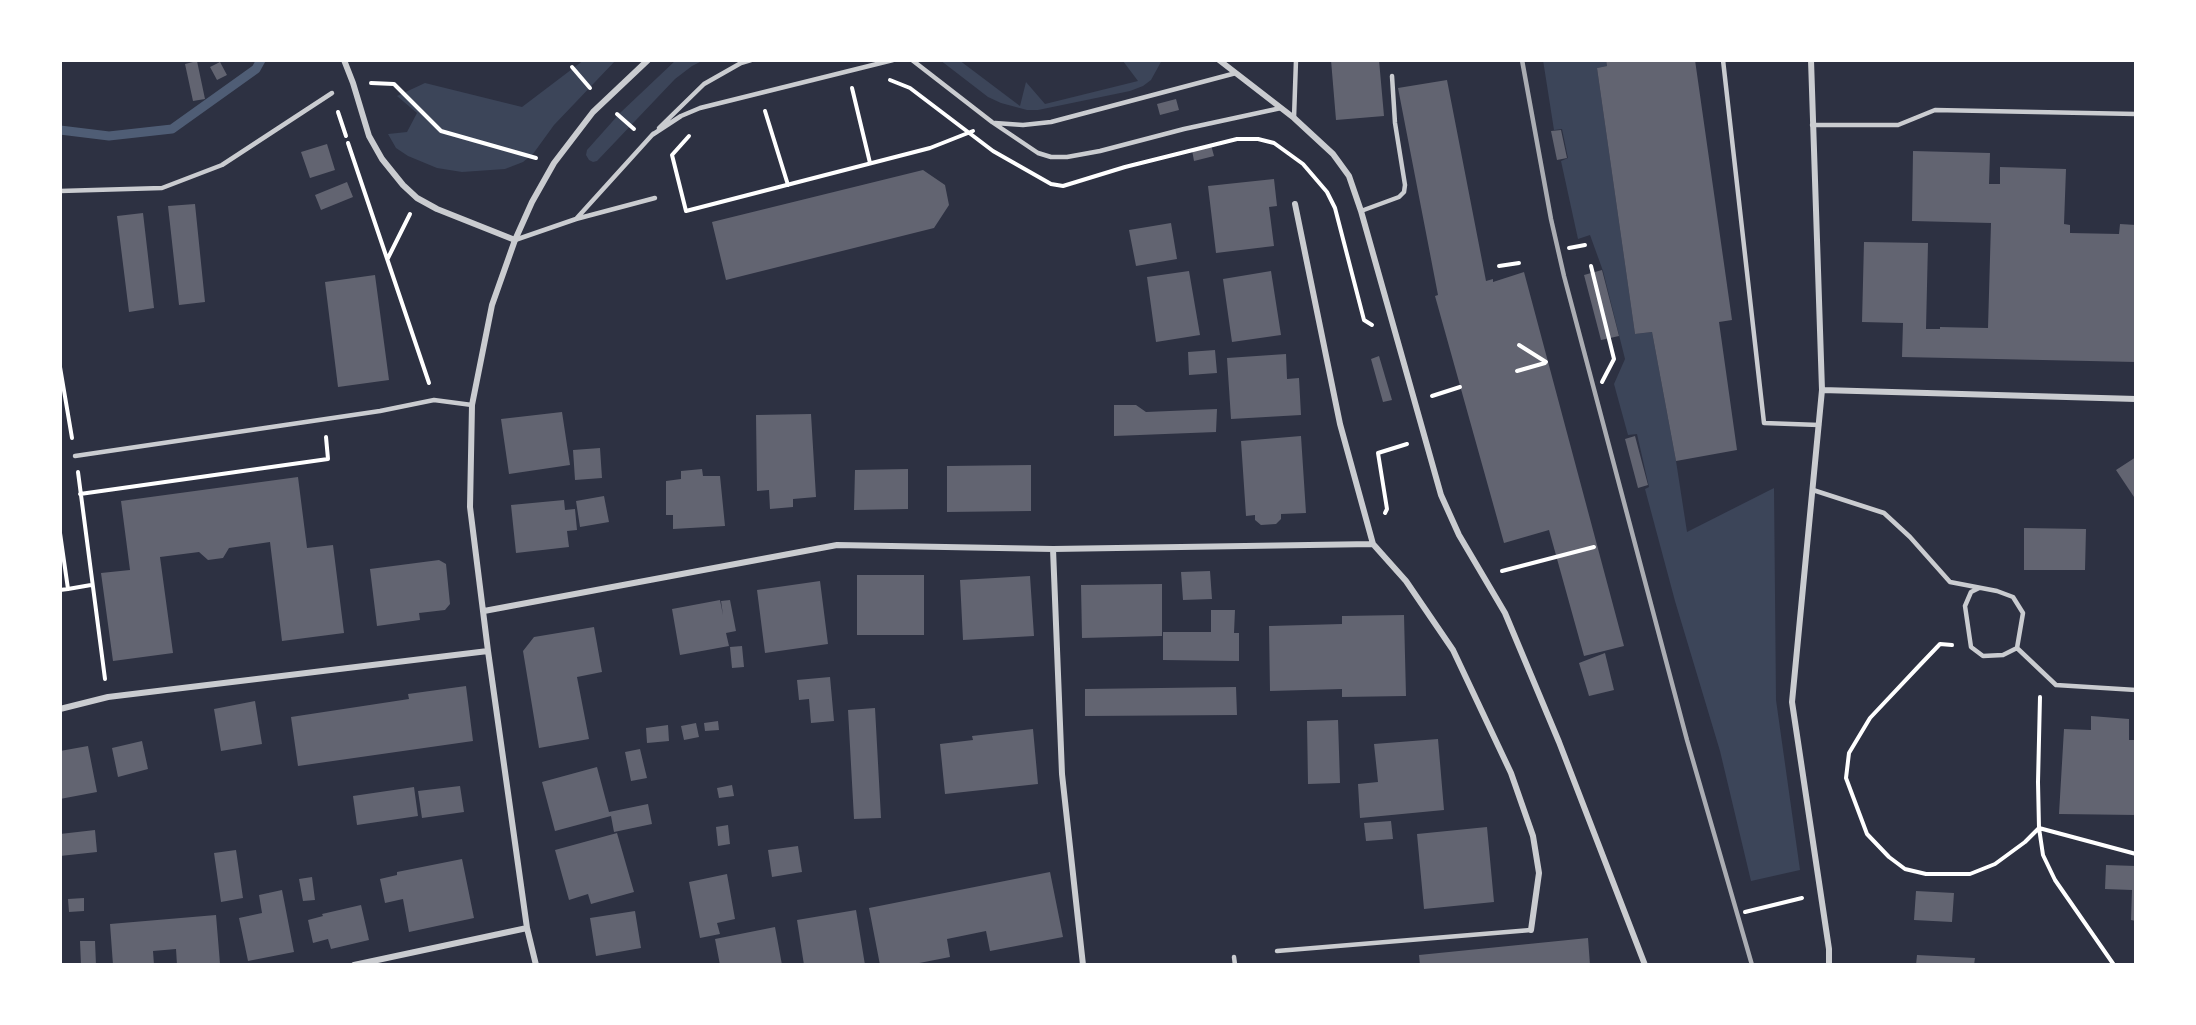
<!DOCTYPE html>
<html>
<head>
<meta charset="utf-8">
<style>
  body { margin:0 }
  #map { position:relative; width:2196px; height:1025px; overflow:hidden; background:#2d3142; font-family:"IBM Plex Sans",sans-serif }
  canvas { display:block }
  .frame { position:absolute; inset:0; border:62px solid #fff; pointer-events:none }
</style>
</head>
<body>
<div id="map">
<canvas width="2196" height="1025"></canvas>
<div class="frame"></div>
</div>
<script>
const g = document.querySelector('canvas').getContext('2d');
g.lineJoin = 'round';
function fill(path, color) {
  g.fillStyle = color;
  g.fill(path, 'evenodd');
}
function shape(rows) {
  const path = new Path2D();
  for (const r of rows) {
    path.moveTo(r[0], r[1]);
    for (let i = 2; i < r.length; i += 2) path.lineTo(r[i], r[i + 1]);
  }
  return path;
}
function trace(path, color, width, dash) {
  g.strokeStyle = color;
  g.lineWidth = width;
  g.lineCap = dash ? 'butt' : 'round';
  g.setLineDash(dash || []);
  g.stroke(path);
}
fill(shape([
  [584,60,616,60,554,125,533,154,523,162,505,169,462,172,437,168,408,156,396,148,388,134,407,132,417,113,397,96,425,83,522,107],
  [676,60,704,60,692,66,675,79,597,161,593,162,589,160,586,155,587,150,620,113],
  [940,60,959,60,1020,106,1026,82,1045,104,1138,81,1123,61,1162,60,1151,80,1143,86,1130,91,1038,110,1027,110,1001,103,988,97],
  [1543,60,1606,60,1607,66,1597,68,1635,334,1652,332,1676,461,1687,532,1774,488,1776,700,1800,870,1751,881,1720,751,1675,601,1645,489,1649,487,1637,434,1628,435,1614,384,1625,359,1603,271,1590,235,1578,239,1561,161,1568,158,1562,129,1554,130]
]), '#3c4559');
trace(shape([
  [60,130,109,136,172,129,256,69,261,60]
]), '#4f5d75', 9);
fill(shape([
  [1331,60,1379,60,1384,116,1336,120],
  [1606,60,1695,60,1732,320,1719,322,1737,450,1676,461,1652,332,1635,334,1597,68,1607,66],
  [197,61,205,99,193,101,185,64],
  [220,62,227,75,217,80,210,67],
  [1447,80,1486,281,1493,279,1493,282,1524,272,1624,646,1584,656,1549,530,1504,543,1435,296,1438,295,1398,88],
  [1176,99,1179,110,1160,115,1157,104],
  [1561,130,1567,158,1557,160,1551,131],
  [327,144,335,170,310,178,301,152],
  [1211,145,1214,156,1194,161,1192,150],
  [1913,151,1990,153,1989,184,2000,184,2000,167,2066,169,2064,224,2070,225,2070,233,2119,234,2120,224,2136,225,2136,362,1902,357,1903,323,1862,322,1864,242,1928,243,1926,329,1940,329,1940,327,1988,328,1991,223,1912,221],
  [923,170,945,185,949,205,934,228,726,280,712,222],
  [1274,179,1277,206,1269,207,1274,246,1216,253,1208,186],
  [347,182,353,197,321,210,315,195],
  [195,204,205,302,179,305,168,206],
  [143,213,154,308,129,312,117,216],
  [1171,223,1177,259,1136,266,1129,230],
  [1602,270,1619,336,1601,340,1584,275],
  [1189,271,1200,335,1156,342,1147,277],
  [1271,271,1281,335,1232,342,1223,279],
  [375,275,389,380,338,387,325,282],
  [1215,350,1217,373,1189,375,1188,352],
  [1286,354,1287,379,1299,378,1301,415,1231,419,1227,358],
  [1379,356,1392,400,1383,402,1371,359],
  [1114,405,1136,405,1146,412,1217,409,1216,432,1114,436],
  [562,412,570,465,509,474,501,419],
  [811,414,816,497,793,499,793,507,770,509,769,490,757,491,756,415],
  [1301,436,1306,513,1281,514,1281,519,1276,524,1261,525,1255,520,1255,515,1246,516,1241,441],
  [1635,436,1648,485,1638,488,1625,439],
  [600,448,602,478,575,480,573,450],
  [2136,457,2136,500,2116,470],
  [1031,465,1031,511,947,512,947,466],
  [702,469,703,476,720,476,725,526,673,529,673,515,666,515,666,481,681,479,681,471],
  [908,469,908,509,854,510,855,470],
  [298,477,307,548,333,545,344,633,282,641,270,542,229,548,223,558,208,560,199,552,160,557,173,653,113,661,101,573,130,570,121,501],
  [604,496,609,522,580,527,576,501],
  [564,500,565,510,575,509,577,530,567,531,569,547,516,553,511,505],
  [2024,528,2086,529,2085,570,2024,570],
  [439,560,446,564,450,604,445,610,419,613,420,620,377,626,370,569],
  [1210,571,1212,599,1183,600,1181,572],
  [857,575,924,575,924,635,857,635],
  [1030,576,1034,636,963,640,960,580],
  [820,581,828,644,765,653,757,590],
  [1162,584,1162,636,1082,638,1081,585],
  [720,600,723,615,721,601,730,600,736,631,726,633,729,646,680,655,672,609],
  [1211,610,1235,610,1234,633,1239,633,1239,661,1163,660,1163,632,1211,632],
  [1404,615,1406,696,1342,697,1342,689,1270,691,1269,626,1342,624,1342,616],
  [594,627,602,672,577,677,589,739,539,748,523,651,534,637],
  [742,646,744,667,732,668,730,647],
  [1605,653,1614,690,1589,696,1579,663],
  [830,677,834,721,811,723,809,699,799,700,797,680],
  [466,686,473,741,298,766,291,717,409,699,408,694],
  [1236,687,1237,715,1085,716,1085,689],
  [255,701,262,744,221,751,214,709],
  [875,708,881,818,854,819,848,710],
  [2091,716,2129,719,2129,740,2136,740,2136,815,2059,814,2064,729,2091,730],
  [1338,720,1340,783,1308,784,1307,721],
  [718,721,719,730,705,731,704,723],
  [696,723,699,737,684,740,681,726],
  [668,725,669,741,647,743,646,728],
  [1033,729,1038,784,945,794,940,744,973,740,972,736],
  [1438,739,1444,810,1360,818,1358,784,1378,782,1374,744],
  [142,741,148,769,118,777,112,748],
  [88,746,97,792,60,799,60,751],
  [640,749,647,778,631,781,625,752],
  [597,767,609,812,648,804,652,824,614,832,611,816,555,831,542,782],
  [732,785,734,796,719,798,717,788],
  [460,786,464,812,422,818,418,791],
  [414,787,418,816,357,825,353,796],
  [1391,821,1393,839,1366,841,1364,823],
  [728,825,730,844,718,846,716,827],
  [1487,827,1494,902,1424,909,1417,834],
  [95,830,97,852,60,856,60,834],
  [617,833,634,892,591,904,588,894,569,900,555,850],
  [798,846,802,872,772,877,768,850],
  [236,850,243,898,221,902,214,853],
  [462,859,474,918,409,932,403,899,385,903,380,879,397,875,397,872],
  [2106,865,2136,866,2136,921,2131,920,2132,890,2105,889],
  [1050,872,1063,937,990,951,986,931,947,939,950,957,909,965,880,965,869,908],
  [727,874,735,919,717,923,720,934,700,938,689,882],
  [312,877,315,900,303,901,299,879],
  [282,890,294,952,248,961,239,918,262,913,259,895],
  [1916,891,1954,893,1952,922,1914,920],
  [84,898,84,911,69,912,68,899],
  [361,905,369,940,331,949,328,939,313,943,308,920,323,916,322,914],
  [856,910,865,965,804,965,797,920],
  [635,911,641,948,596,956,590,918],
  [216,915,220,964,177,965,176,949,153,951,154,965,113,965,110,924],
  [775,927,782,965,720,965,715,939],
  [1588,938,1590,965,1420,965,1419,955],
  [80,941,95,941,96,965,81,965],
  [1917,955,1975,958,1974,965,1916,965]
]), '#626471');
trace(shape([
  [572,67,590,88],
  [890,80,910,88,993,151,1051,184,1063,186,1125,167,1237,139,1258,139,1274,143,1303,164,1327,192,1335,208,1364,320,1372,325],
  [371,83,394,84,441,131,536,158],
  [852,88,870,163],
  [765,111,788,185],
  [338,112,346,136],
  [617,114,634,129],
  [689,136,672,155,686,211,930,148,973,131],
  [348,143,429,383],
  [1569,248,1585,245],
  [388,258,410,214],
  [1499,266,1519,263],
  [1591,266,1614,359,1602,382],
  [1519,345,1546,362],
  [60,367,72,438],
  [1517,371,1545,363],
  [1432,396,1460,387],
  [78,472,105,679],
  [80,494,328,459,326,437],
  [1385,513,1387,509,1378,453,1407,444],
  [60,533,68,589,60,590],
  [1502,571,1594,547],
  [68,589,91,585],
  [1952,645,1940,644,1919,666,1870,718,1849,753,1846,778,1867,834,1889,857,1905,869,1926,874,1970,874,1995,864,2025,842,2039,828,2136,854],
  [2040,697,2038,782,2039,828,2043,855,2055,880,2114,965],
  [1745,912,1802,898]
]), '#fff', 4);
trace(shape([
  [912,60,992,122,1038,153,1051,157,1067,157,1100,151,1184,129,1281,108],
  [1723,60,1764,423,1819,425],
  [1294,118,1296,60],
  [995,123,1023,125,1051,122,1236,73],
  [1812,125,1898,125,1935,110,2136,114],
  [659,128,704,84,741,63,751,60],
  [652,135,681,116,700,108,893,60],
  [60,191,162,188,222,165,332,93],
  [1361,211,1399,197,1404,192,1405,185,1395,123,1392,76],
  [576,219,653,134],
  [515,240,576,219,655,198],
  [75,456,380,411,434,400,472,405],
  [1813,490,1884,513,1910,537,1950,582,1997,591,2013,597,2023,613,2017,648,2056,685,2136,690],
  [1979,588,1971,592,1965,606,1971,647,1983,656,2003,655,2017,648],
  [1277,951,1531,930],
  [1234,957,1235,965]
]), '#caccd0', 4.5);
trace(shape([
  [344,60,353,83,369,136,382,159,403,185,417,198,437,209,515,240],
  [1219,60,1294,118,1333,154,1349,176,1361,211,1441,495,1459,535,1505,613,1559,742,1645,965],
  [1811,60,1822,390,1792,702,1829,949,1829,965],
  [1295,204,1340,424,1373,544,1406,581,1453,650,1511,773,1533,836,1539,873,1531,930],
  [1822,390,2136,399],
  [1053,549,1062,774,1083,965],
  [484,611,837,545,1053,549,1373,544],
  [60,709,108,697,488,651],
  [354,965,527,928],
  [536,965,527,928,488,651,470,507,472,405,492,305,515,240,532,202,554,163,593,112,648,60]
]), '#caccd0', 6);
trace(shape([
  [1522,60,1551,219,1564,276,1687,740,1752,965]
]), '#abadb3', 4.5);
</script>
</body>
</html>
